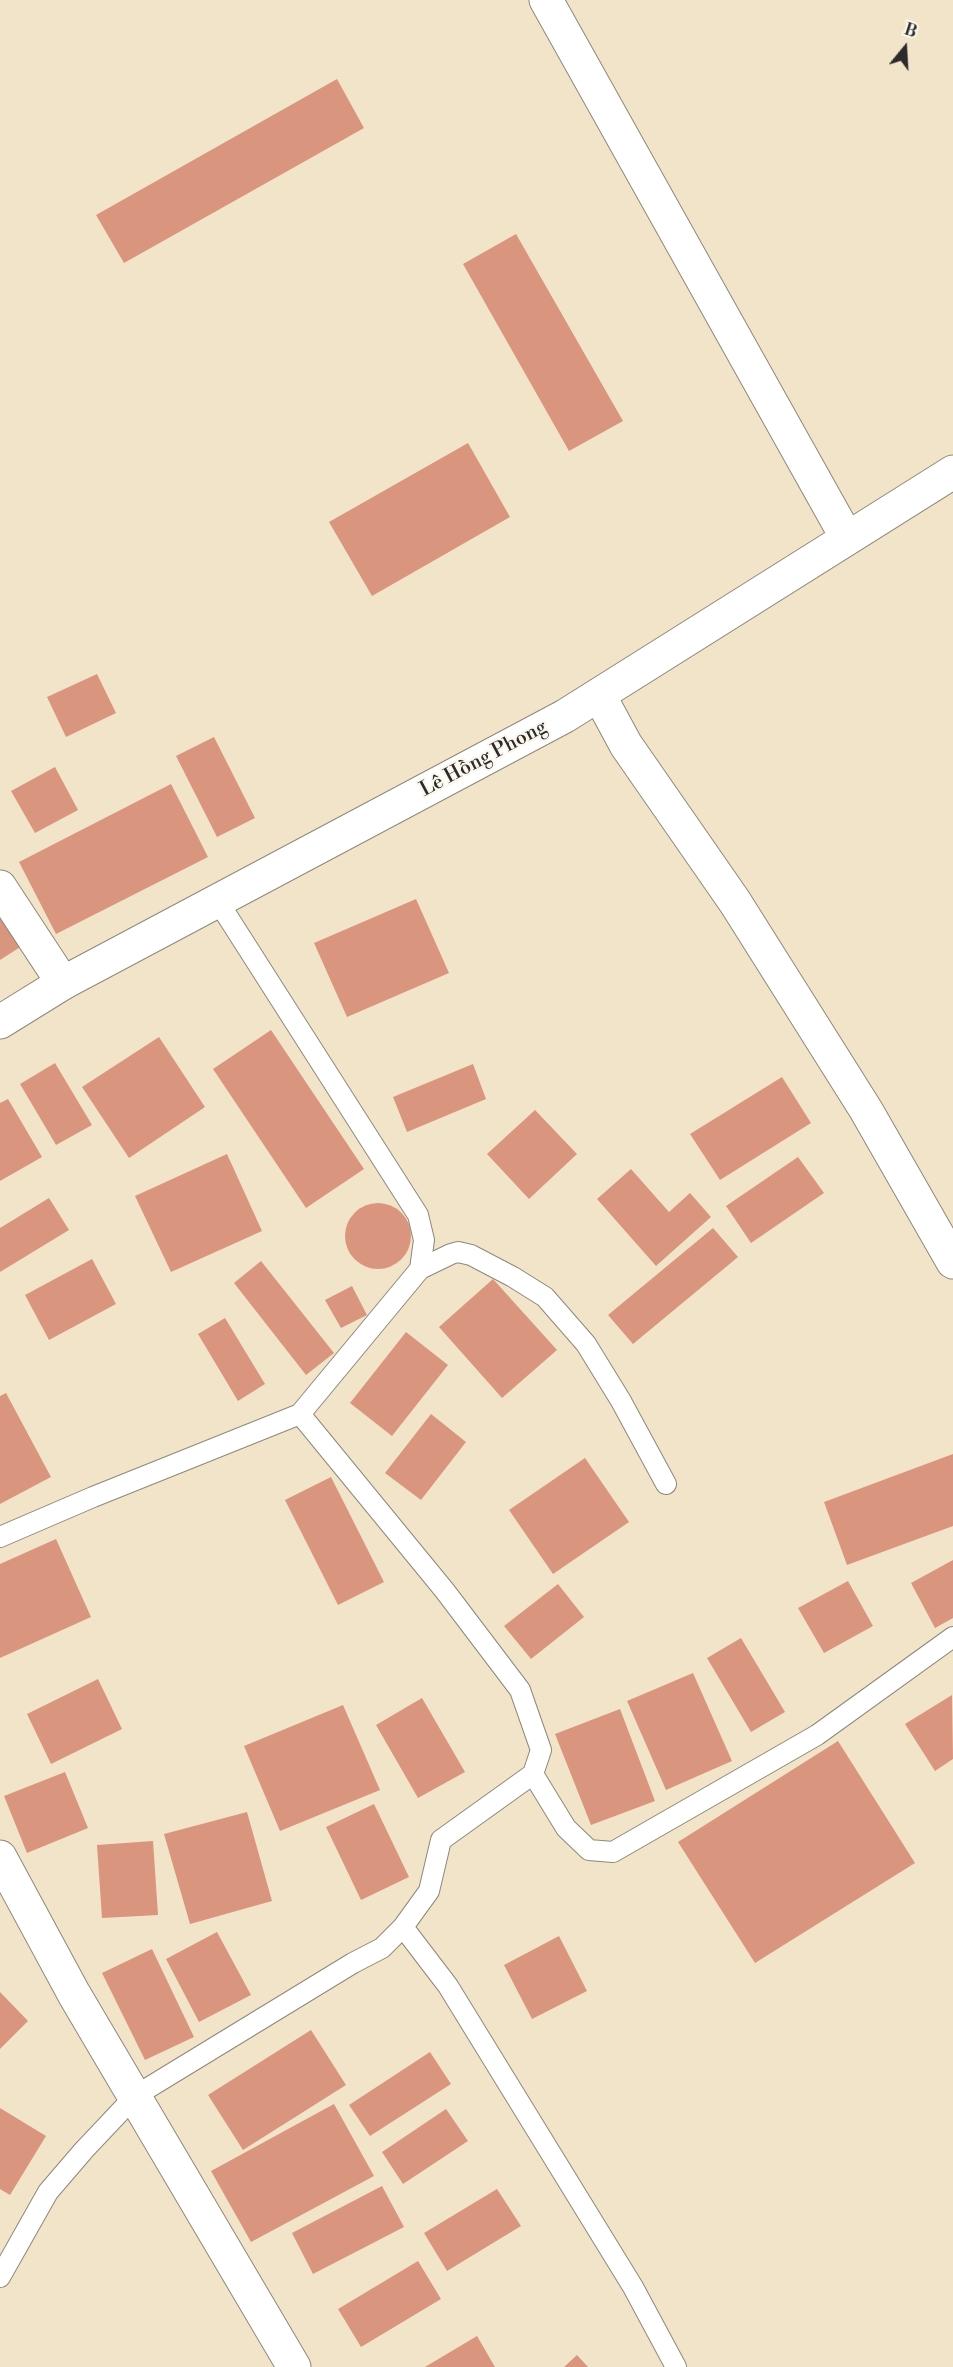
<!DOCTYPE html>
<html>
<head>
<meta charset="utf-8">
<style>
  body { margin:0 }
  #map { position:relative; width:953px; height:2367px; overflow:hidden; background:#f2e4c9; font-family:"Libre Bodoni",serif }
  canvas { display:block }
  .north { position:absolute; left:875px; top:18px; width:60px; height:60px; -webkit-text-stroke:4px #fbf7ec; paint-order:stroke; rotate:18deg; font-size:16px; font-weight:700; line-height:24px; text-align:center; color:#2b2b2b }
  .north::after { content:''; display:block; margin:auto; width:21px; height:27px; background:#2b2b2b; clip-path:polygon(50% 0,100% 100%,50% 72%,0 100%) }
</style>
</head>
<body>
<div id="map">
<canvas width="953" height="2367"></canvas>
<div class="north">B</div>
</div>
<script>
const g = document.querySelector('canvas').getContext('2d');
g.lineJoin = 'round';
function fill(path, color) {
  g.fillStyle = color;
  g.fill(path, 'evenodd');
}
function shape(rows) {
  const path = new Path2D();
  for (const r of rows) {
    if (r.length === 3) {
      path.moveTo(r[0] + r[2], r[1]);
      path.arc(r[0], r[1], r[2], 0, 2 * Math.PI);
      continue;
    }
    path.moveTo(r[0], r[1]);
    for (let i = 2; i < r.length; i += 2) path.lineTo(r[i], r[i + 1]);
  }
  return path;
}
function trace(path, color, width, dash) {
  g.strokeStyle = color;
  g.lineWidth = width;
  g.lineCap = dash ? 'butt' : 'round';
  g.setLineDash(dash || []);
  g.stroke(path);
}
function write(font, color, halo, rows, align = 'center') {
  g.font = font + ' "Libre Bodoni",serif';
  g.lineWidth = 4.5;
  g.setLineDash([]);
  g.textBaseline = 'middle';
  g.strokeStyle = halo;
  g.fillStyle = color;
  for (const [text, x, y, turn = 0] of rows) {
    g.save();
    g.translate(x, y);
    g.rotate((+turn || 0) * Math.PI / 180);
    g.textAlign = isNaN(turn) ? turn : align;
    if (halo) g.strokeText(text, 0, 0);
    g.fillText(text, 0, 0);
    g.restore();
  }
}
fill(shape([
  [337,79,364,128,124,263,96,215],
  [516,234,623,421,569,451,463,264],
  [468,443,510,517,372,596,329,522],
  [97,674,116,713,66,737,47,697],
  [214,737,255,818,217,837,176,756],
  [55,767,78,810,35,833,11,791],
  [171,784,208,857,56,934,19,862],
  [416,899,449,973,347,1017,314,943],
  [0,905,25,944,0,960],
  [271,1030,364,1169,306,1208,213,1069],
  [159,1037,205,1107,129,1158,82,1087],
  [55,1063,92,1125,56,1145,20,1084],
  [473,1064,486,1099,407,1132,393,1097],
  [782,1077,811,1123,720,1180,690,1134],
  [8,1099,42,1157,0,1181,0,1103],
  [535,1110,577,1154,529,1199,487,1154],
  [227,1154,262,1231,171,1272,135,1196],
  [798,1157,824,1193,751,1243,726,1206],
  [631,1169,669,1212,690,1193,711,1217,656,1266,597,1199],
  [49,1198,69,1230,0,1272,0,1228],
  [378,1236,33],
  [713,1228,738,1257,633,1344,608,1315],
  [92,1259,116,1304,49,1340,25,1295],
  [261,1261,334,1353,306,1375,234,1283],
  [493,1279,557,1350,502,1398,439,1327],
  [352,1286,367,1315,341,1328,325,1300],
  [225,1318,265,1384,238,1401,198,1334],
  [406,1332,448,1365,392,1436,350,1403],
  [6,1393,51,1477,0,1504,0,1396],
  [431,1414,466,1442,421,1500,385,1473],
  [953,1454,953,1526,847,1565,824,1502],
  [585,1458,629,1522,553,1574,509,1510],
  [331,1477,384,1582,338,1605,285,1500],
  [56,1539,91,1617,0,1658,0,1564],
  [953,1560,953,1618,935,1628,911,1583],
  [848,1581,873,1626,824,1653,798,1608],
  [558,1584,584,1617,531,1659,504,1626],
  [741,1638,785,1712,751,1732,707,1658],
  [693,1673,732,1761,666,1790,627,1701],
  [98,1679,122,1729,51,1764,27,1714],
  [952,1695,953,1759,935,1771,905,1724],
  [422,1698,465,1772,418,1798,376,1725],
  [343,1705,380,1790,280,1831,244,1746],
  [620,1709,655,1801,591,1825,555,1734],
  [838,1741,915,1863,755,1963,678,1842],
  [65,1772,88,1828,27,1853,4,1796],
  [374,1804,409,1877,361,1900,326,1827],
  [247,1812,272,1901,190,1924,164,1834],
  [153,1841,158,1915,102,1918,97,1845],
  [217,1932,251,1995,199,2022,166,1959],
  [559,1936,587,1991,532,2019,504,1965],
  [152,1949,194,2037,145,2060,102,1973],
  [0,1992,28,2021,0,2049],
  [311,2030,346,2085,243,2150,208,2095],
  [430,2052,451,2084,370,2136,349,2105],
  [334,2104,374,2176,251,2242,211,2171],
  [0,2108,46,2136,10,2195,0,2189],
  [446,2109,468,2141,403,2184,382,2152],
  [382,2186,404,2227,313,2274,292,2233],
  [497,2189,521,2226,447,2271,424,2233],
  [418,2261,441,2299,361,2347,338,2309],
  [477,2336,495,2367,425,2367],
  [577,2355,588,2367,564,2367]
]), '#da957e');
const service = shape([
  [420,1269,451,1254,458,1252,471,1255,513,1277,545,1297,586,1344,621,1401,666,1484],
  [300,1414,445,1591,520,1690,541,1750,533,1774,566,1828,589,1850,613,1852,817,1735,953,1637],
  [0,1537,93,1497,300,1414,420,1269,424,1240,418,1215,217,900],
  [403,1927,448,1986,633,2287,676,2367],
  [0,2277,48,2192,84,2150,135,2096,353,1963,382,1948,403,1927,429,1891,441,1840,533,1774]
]);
const minor = shape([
  [546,0,847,538],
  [599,695,626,745,735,902,866,1110,953,1262],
  [0,887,63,983],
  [0,1857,74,1994,294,2367]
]);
const tertiary = shape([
  [0,1022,63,983,565,716,953,472]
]);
trace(service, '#8e887a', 22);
trace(minor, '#8e887a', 35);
trace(tertiary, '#8e887a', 35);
trace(service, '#fff', 20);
trace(minor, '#fff', 33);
trace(tertiary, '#fff', 33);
write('20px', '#2b2b2b', '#fbf7ec', [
  ["Lê Hồng Phong",484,759,-28]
]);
</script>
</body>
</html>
